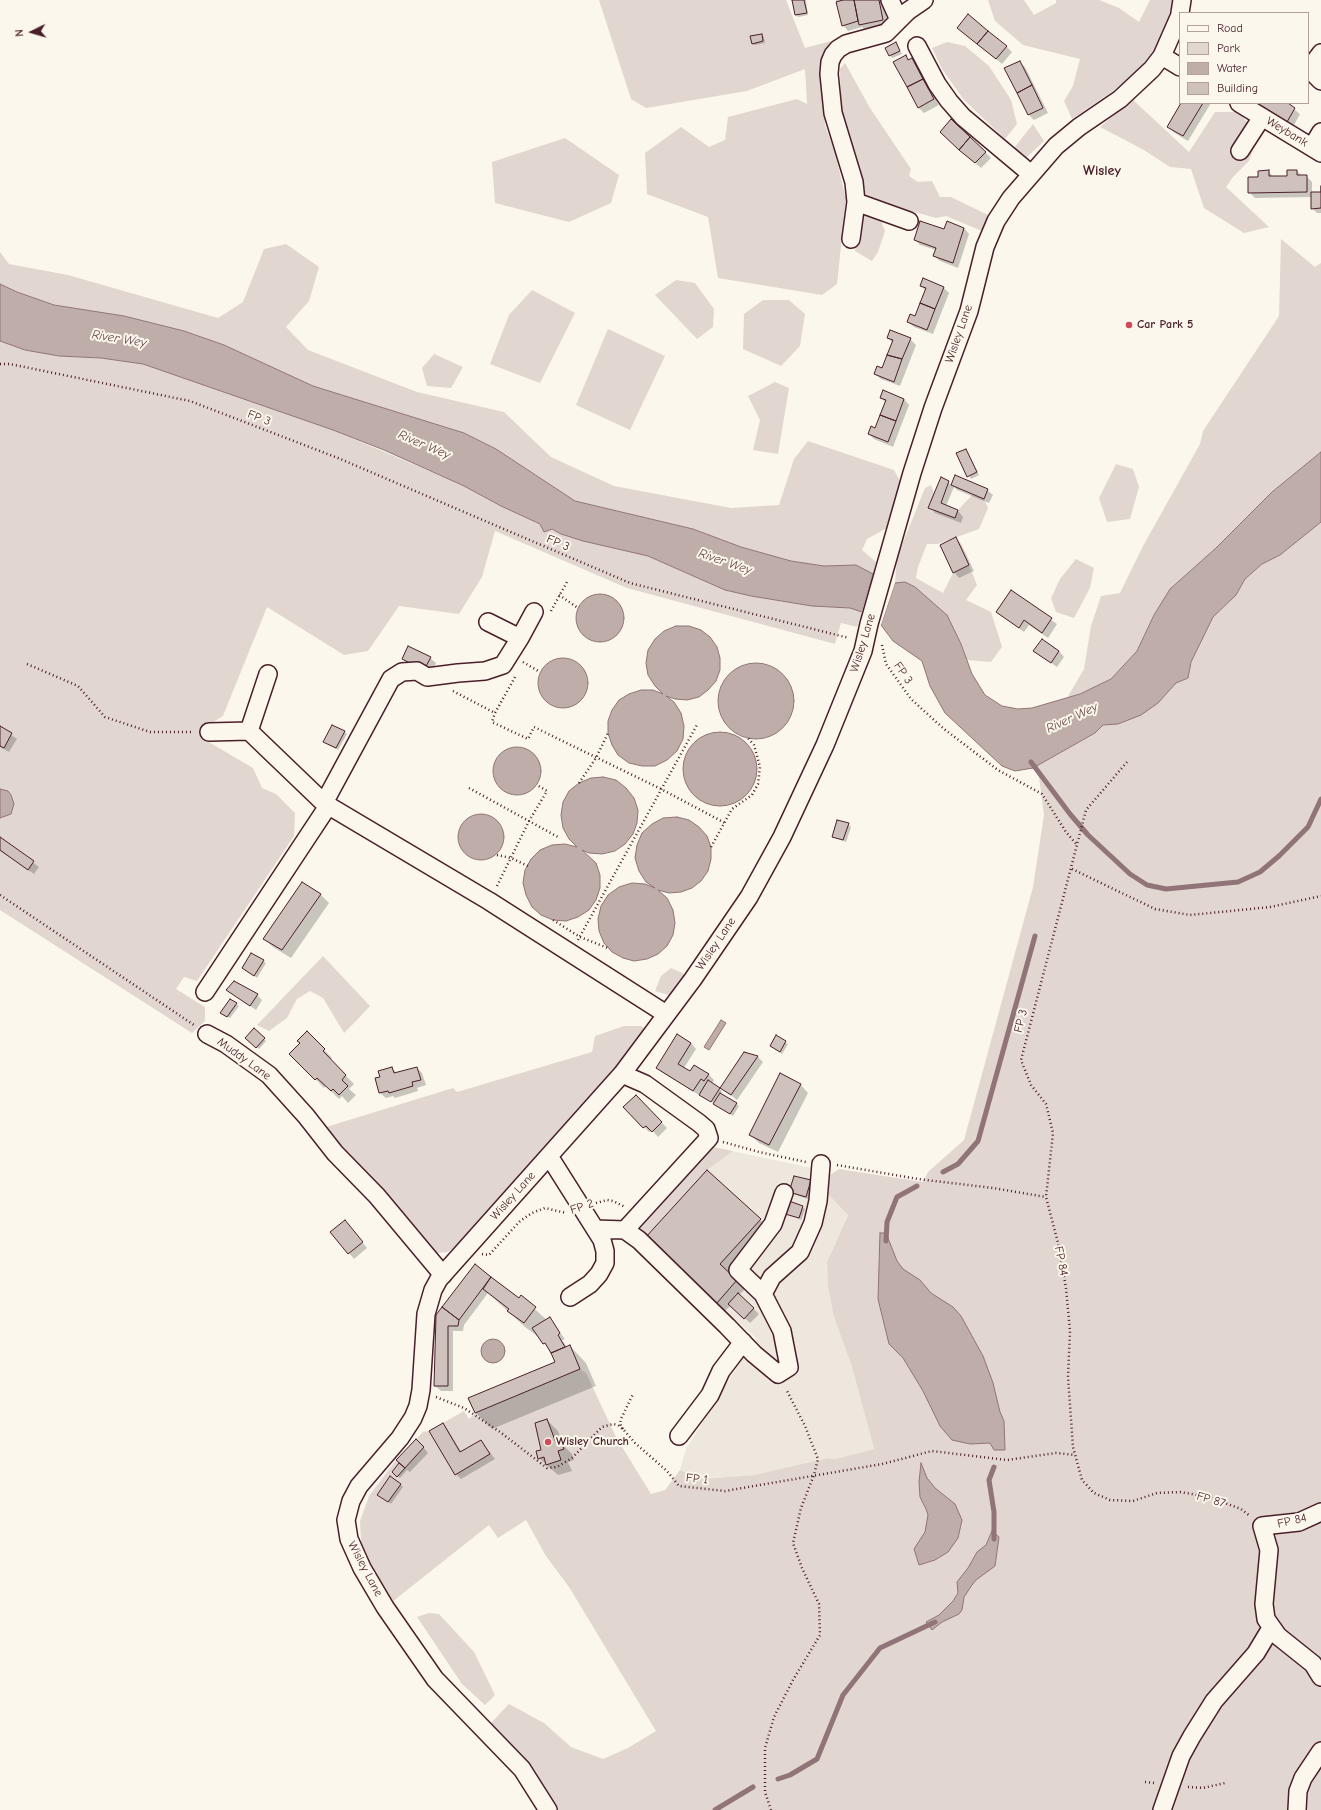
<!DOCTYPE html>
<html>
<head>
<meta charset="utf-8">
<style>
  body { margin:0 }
  #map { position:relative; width:1321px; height:1810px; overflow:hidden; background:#fbf7ec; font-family:"Comic Neue",sans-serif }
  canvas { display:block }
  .legend { position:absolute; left:1179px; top:12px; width:130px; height:92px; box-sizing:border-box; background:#fbf7ec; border:1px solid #b4a19f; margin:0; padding:5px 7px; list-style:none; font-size:12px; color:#4a1f2b }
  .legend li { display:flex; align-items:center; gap:8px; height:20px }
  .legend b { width:20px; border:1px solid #b4a19f }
  .north { position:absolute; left:12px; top:12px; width:40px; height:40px; -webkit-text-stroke:3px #fbf7ec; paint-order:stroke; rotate:265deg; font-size:11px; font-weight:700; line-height:16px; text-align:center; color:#4a1f2b }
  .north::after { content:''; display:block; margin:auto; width:14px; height:18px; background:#4a1f2b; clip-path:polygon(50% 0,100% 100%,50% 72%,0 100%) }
</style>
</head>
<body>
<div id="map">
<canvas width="1321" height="1810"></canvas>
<ul class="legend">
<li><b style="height:5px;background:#fbf7ec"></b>Road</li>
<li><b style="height:11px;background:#e2d7d0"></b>Park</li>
<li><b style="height:11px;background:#bfadaa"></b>Water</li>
<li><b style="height:11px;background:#cfc2bc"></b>Building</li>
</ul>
<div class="north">N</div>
</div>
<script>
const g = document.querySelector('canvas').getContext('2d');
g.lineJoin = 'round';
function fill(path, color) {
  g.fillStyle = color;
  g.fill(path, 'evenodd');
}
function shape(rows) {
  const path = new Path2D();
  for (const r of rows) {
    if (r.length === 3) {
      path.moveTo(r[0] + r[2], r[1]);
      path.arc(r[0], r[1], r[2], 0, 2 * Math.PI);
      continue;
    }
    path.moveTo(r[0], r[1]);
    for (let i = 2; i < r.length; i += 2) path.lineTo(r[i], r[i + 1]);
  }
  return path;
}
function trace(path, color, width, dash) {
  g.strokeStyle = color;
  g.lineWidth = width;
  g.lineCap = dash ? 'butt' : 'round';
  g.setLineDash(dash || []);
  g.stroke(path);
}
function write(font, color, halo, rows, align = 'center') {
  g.font = font + ' "Comic Neue",sans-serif';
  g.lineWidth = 4;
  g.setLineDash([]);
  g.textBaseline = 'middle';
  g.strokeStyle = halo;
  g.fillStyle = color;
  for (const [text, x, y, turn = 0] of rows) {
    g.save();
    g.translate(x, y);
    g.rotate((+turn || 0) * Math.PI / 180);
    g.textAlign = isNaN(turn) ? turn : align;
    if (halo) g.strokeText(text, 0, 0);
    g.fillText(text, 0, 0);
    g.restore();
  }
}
fill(shape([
  [713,1147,812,1168,814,1176,825,1191,848,1214,827,1262,828,1286,833,1314,852,1367,874,1449,835,1459,828,1458,754,1475,703,1479,680,1470,686,1449,745,1354,757,1339,638,1231]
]), '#eee7de');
fill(shape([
  [599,0,786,0,805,48,831,41,822,54,821,75,825,125,835,153,846,199,837,284,822,295,718,278,708,217,647,194,645,153,681,127,709,147,725,140,728,117,797,99,807,104,805,69,747,91,646,108,631,99],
  [988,0,1024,0,1034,15,1056,3,1056,0,1099,0,1119,8,1139,22,1150,0,1175,0,1169,22,1158,45,1138,71,1113,91,1072,119,1064,101,1073,86,1080,59,1023,45,995,21],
  [947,42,965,46,989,66,1011,100,1017,124,1005,139,964,100,942,69,932,48],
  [845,63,870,108,911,169,909,176,918,182,932,181,940,197,951,197,988,215,982,231,946,216,936,218,864,198,841,115,840,69],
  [1132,99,1189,152,1215,112,1239,112,1258,136,1249,161,1233,177,1226,187,1269,227,1244,233,1204,208,1191,169,1170,167,1144,150,1100,127],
  [1033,124,1044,141,1025,159,1014,148],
  [565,138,619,175,611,203,569,222,495,203,492,162],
  [862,214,881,221,885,231,878,252,872,261,855,251,856,224],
  [1281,239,1315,267,1321,263,1321,452,1272,492,1216,548,1170,589,1154,615,1137,651,1111,679,1080,694,1067,698,1084,669,1091,626,1101,596,1120,593,1143,546,1200,444,1203,431,1279,316],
  [286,244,319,267,309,301,286,327,308,350,417,392,504,412,551,457,614,486,731,508,779,505,794,459,808,441,894,470,900,481,887,528,867,539,862,550,876,562,873,574,856,565,824,566,791,561,741,547,693,529,575,501,496,449,464,433,313,386,224,345,184,331,124,316,54,305,17,292,0,284,0,252,9,264,68,275,218,318,243,302,264,249],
  [676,280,695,283,714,309,713,327,697,339,655,295],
  [532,290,575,313,540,383,490,364,509,315],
  [763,300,789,300,805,314,800,346,781,366,743,349,744,314],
  [608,329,665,356,630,430,576,405],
  [0,341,25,350,59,356,101,358,143,364,333,430,464,486,501,506,561,534,583,541,648,556,725,590,751,596,812,606,850,608,862,612,857,627,841,623,835,644,627,588,495,531,482,577,459,614,399,606,368,651,344,655,267,607,223,716,202,729,207,741,253,768,262,788,276,794,295,813,294,836,197,981,184,977,176,989,205,1007,205,1021,192,1033,0,910],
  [434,354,463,367,451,388,427,386,422,368],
  [775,382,789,388,778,454,753,450,760,420,748,396],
  [1116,464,1133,469,1139,487,1130,519,1107,522,1099,498],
  [931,485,934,493,929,508,955,518,958,510,973,494,984,499,988,508,979,529,938,544,927,544,918,567,916,578,943,593,953,573,969,565,977,585,966,600,991,612,1002,647,991,662,967,660,947,615,905,582,895,583,897,557,925,488],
  [1321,522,1321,1810,557,1810,525,1760,491,1723,509,1704,544,1723,571,1747,603,1759,628,1748,656,1731,569,1587,546,1556,526,1520,498,1538,489,1525,392,1602,370,1566,361,1542,360,1521,369,1496,396,1460,423,1432,429,1431,464,1411,469,1419,475,1413,580,1369,586,1373,616,1437,651,1494,665,1490,680,1470,703,1479,754,1475,828,1458,835,1459,874,1449,852,1367,833,1314,828,1286,827,1262,848,1215,825,1191,827,1177,839,1169,923,1182,928,1172,964,1140,1033,887,1044,815,1039,777,1033,768,1095,733,1103,725,1118,724,1158,703,1176,683,1188,678,1191,662,1213,617,1236,595,1245,579,1262,564,1280,555],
  [1076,559,1094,568,1090,588,1074,618,1056,612,1051,598,1060,579],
  [323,956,370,1006,357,1020,344,1033,323,998,310,991,297,999,287,1018,269,1031,257,1025],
  [671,968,687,975,672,996,655,991,661,976],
  [624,1026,641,1026,648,1031,640,1041,536,1157,456,1246,448,1252,436,1253,425,1245,323,1128,453,1088,457,1092,592,1052,595,1036],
  [713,1147,733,1151,707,1170,645,1238,638,1231],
  [429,1613,439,1614,474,1652,495,1695,485,1705,462,1684,417,1617]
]), '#e2d7d0');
const water = shape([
  [0,284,17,292,54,305,124,316,184,331,224,345,313,386,464,433,496,449,575,501,693,529,741,547,791,561,824,566,856,565,873,574,862,612,850,608,812,606,751,596,725,590,648,556,583,541,561,534,552,529,544,532,540,524,501,506,464,486,384,450,333,430,143,364,101,358,59,356,25,350,0,341,0,284],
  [1321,452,1321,522,1280,555,1262,564,1245,579,1236,595,1213,617,1191,662,1188,678,1176,683,1158,703,1141,715,1118,724,1103,725,1095,733,1033,768,1015,771,1002,766,945,713,930,686,922,661,893,641,881,625,895,583,905,582,915,587,947,615,961,644,972,674,985,695,1002,706,1018,709,1032,708,1080,694,1111,679,1137,651,1154,615,1170,589,1216,548,1272,492,1321,452],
  [600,618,24],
  [676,626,689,626,701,630,710,637,717,647,720,658,720,670,716,681,708,690,699,697,687,700,675,699,666,696,674,702,681,713,684,726,683,739,677,751,667,760,655,766,642,766,629,763,618,755,612,745,608,733,608,721,612,710,619,700,629,694,641,690,653,690,663,694,655,686,648,675,646,663,648,650,655,639,664,631,676,626],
  [563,683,25],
  [756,701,38],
  [720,769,37],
  [517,771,24],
  [603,777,616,780,626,788,634,798,638,810,637,823,633,834,625,844,615,851,602,854,589,853,582,850,596,863,600,875,600,888,596,900,589,910,578,917,566,921,553,920,541,915,532,907,526,895,523,883,525,870,531,859,540,850,552,845,565,844,577,847,569,839,563,828,561,815,563,802,569,791,579,783,591,778,603,777],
  [0,789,8,791,11,795,14,804,11,814,0,818,0,789],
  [481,837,23],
  [677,817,689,820,699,827,707,836,711,847,711,859,708,871,701,881,692,888,681,892,669,893,658,890,667,898,673,910,675,923,673,935,667,946,658,954,647,959,634,961,623,958,612,952,604,943,599,931,598,919,601,906,608,895,619,887,632,883,645,884,655,888,646,882,639,871,635,858,637,845,642,833,652,824,663,818,677,817],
  [721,1020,726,1023,709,1050,704,1047,721,1020],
  [880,1233,886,1233,897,1261,903,1269,920,1280,931,1293,953,1307,961,1316,983,1356,993,1383,1000,1412,1004,1421,1005,1450,994,1450,990,1443,970,1444,952,1440,940,1426,923,1391,903,1358,889,1344,878,1299,880,1233],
  [493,1351,12],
  [921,1463,927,1478,935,1488,955,1504,962,1520,958,1538,948,1552,935,1560,919,1565,914,1549,925,1532,928,1515,926,1509,920,1497,919,1482,921,1463],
  [992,1531,999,1537,995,1566,976,1580,972,1585,964,1597,962,1610,959,1614,942,1622,932,1630,926,1622,939,1615,953,1601,958,1593,957,1582,968,1568,977,1552,986,1545,992,1531]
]);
fill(water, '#bfadaa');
trace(water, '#907477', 1);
fill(shape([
  [873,574,875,575,863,612,861,614],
  [893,582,895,583,881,625,879,624]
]), '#fbf7ec');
fill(shape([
  [793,0,806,0,808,15,798,17,796,15],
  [836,0,883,0,888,25,865,30,862,27,848,31,843,25],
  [964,33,1006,46,1012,52,1002,64],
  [761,35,764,37,765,43,755,45,752,43],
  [896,44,902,54,892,58,886,48],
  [905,56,910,61,912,59,918,65,939,105,924,113,918,107],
  [1019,62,1025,67,1048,113,1034,120,1029,115,1006,69],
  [1182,103,1211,103,1188,141,1173,132,1168,126],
  [1253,103,1286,103,1300,114,1293,127],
  [947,137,985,152,991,158,981,168],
  [1268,171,1274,177,1288,177,1297,171,1302,176,1306,176,1312,182,1312,193,1321,193,1321,213,1317,213,1312,208,1312,197,1255,198,1249,192,1259,178],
  [947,223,964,228,969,234,958,268,940,261,934,256,936,250,920,245,915,240,945,230],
  [921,286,943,287,949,293,933,334,914,327,908,322,916,317,926,291],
  [888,338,910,339,916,345,900,386,881,379,875,374,883,369,893,343],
  [881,398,904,399,909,405,893,447,874,439,869,434,876,430,886,403],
  [966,450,979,475,971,479,958,454],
  [941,479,952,485,987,490,993,495,989,503,957,490,954,487,946,506,958,511,963,517,961,523,935,513,930,507],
  [956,538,961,544,974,571,959,578,954,572],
  [1011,592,1057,624,1048,638,1029,625,1024,632,997,612],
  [1034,651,1059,651,1064,657,1057,667],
  [430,658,436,663,430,675,408,664,403,659],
  [0,727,17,739,9,752,0,747],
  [344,731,347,734,338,750,324,742],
  [848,824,851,827,846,842,833,837],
  [0,838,39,867,34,874,0,851],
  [302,883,321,895,329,903,291,958,273,947,264,939],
  [252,955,266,963,257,978,246,970],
  [228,990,257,995,262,1000,256,1010],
  [236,1004,239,1006,230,1018,224,1015],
  [307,1032,332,1058,330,1060,354,1084,349,1089,356,1095,348,1103,342,1096,339,1099,326,1086,324,1088,291,1054,301,1043],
  [776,1037,788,1044,782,1054,771,1046],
  [264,1039,266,1041,259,1049,249,1041],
  [691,1043,696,1049,684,1068,691,1072,695,1066,709,1075,714,1080,712,1084,722,1091,720,1094,739,1106,733,1116,700,1094,699,1095,663,1073,657,1067],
  [745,1053,758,1057,763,1062,737,1100,721,1087],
  [392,1068,397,1073,417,1068,422,1073,426,1085,417,1088,418,1091,395,1098,393,1096,386,1098,380,1093,381,1077],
  [800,1084,808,1093,778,1152,759,1143,750,1134],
  [636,1096,667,1128,658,1137,652,1130,649,1132,625,1107],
  [810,1181,813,1183,808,1199,793,1194,790,1192],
  [802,1207,805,1209,801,1220,786,1213],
  [760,1220,768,1228,727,1272,745,1289,739,1295,759,1314,750,1323,731,1305,725,1311,655,1246],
  [345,1221,367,1248,354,1259,332,1232],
  [475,1266,519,1299,521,1297,547,1320,549,1318,565,1339,562,1340,567,1347,570,1346,586,1363,596,1386,492,1429,476,1413,556,1362,552,1352,540,1338,525,1327,488,1293,464,1325,463,1331,453,1331,453,1391,441,1391,435,1386,437,1316],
  [547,1420,558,1431,563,1445,572,1454,574,1460,568,1462,572,1471,558,1475,539,1458,542,1450],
  [443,1424,448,1430,462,1453,481,1441,495,1459,461,1479,456,1474],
  [423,1447,428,1453,410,1472,407,1470,400,1478,393,1472,399,1465,404,1469,405,1468,398,1460],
  [400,1484,403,1487,391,1504,381,1497]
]), '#0003');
trace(shape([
  [1031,762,1070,814,1088,835,1130,874,1147,885,1166,889,1238,882,1260,872,1279,856,1308,827,1321,799],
  [943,1172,958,1164,978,1141,1035,936],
  [886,1241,887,1222,897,1197,917,1186],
  [994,1467,989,1480,994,1512,994,1539],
  [778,1779,790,1775,817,1759,843,1695,880,1648,935,1622],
  [715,1810,753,1787]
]), '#907477', 5);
const building = shape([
  [792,0,804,0,807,13,795,15,792,0],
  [843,0,854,0,858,21,842,26,836,2,843,0],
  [854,0,879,0,883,20,859,25,854,0],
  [968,14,988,31,977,44,957,28,968,14],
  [988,31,1007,46,996,59,977,44,988,31],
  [762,34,763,41,752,44,750,36,762,34],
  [896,42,900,51,889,56,885,48,896,42],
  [906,55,908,60,912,58,923,79,907,87,893,62,906,55],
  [1020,61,1032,85,1017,93,1004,68,1020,61],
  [923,79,934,99,918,108,907,87,923,79],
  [1032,85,1043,108,1028,115,1017,93,1032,85],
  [1181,103,1203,103,1183,136,1167,127,1181,103],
  [1255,103,1288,103,1295,108,1287,122,1255,103],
  [951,119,970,137,959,150,940,132,951,119],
  [970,137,986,152,975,163,959,150,970,137],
  [1269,170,1269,176,1287,176,1287,170,1297,170,1297,175,1307,175,1307,192,1248,193,1248,177,1258,177,1258,171,1269,170],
  [1321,186,1321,208,1311,209,1311,192,1321,192,1321,186],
  [920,221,944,229,947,221,964,228,953,263,933,256,936,248,914,240,920,221],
  [923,278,944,287,935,309,920,303,926,288,920,286,923,278],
  [920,303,935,309,927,330,907,322,910,314,915,316,920,303],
  [890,330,911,338,902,359,887,355,893,340,887,338,890,330],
  [887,355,902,359,894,382,874,374,877,366,882,368,887,355],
  [883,390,904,399,896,421,880,415,886,400,880,398,883,390],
  [880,415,896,421,888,442,868,434,871,426,875,428,880,415],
  [966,449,977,472,967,477,956,453,966,449],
  [955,475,988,489,984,499,951,485,955,475],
  [941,477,949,481,941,503,958,510,955,518,928,508,941,477],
  [956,537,969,565,953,573,940,545,956,537],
  [1011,590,1052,618,1042,633,1024,620,1019,628,996,612,1011,590],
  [1042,639,1059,651,1051,663,1033,651,1042,639],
  [408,646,431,657,424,670,402,659,408,646],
  [332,725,345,731,336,748,323,742,332,725],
  [0,726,12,733,4,748,0,746,0,726],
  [837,820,849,823,843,840,832,837,837,820],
  [0,837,34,861,28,870,0,850,0,837],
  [302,882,321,894,282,950,263,939,302,882],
  [251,953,264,960,254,976,242,968,251,953],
  [234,981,258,994,250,1006,226,990,234,981],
  [230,999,237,1003,227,1017,220,1013,230,999],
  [254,1028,265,1038,256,1048,245,1038,254,1028],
  [307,1031,325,1049,323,1051,346,1075,342,1080,348,1086,339,1095,333,1089,331,1091,317,1078,315,1080,289,1054,300,1043,297,1041,307,1031],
  [677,1034,691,1043,678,1064,690,1071,694,1065,709,1074,704,1081,701,1079,693,1091,656,1068,677,1034],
  [776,1035,786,1041,780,1052,770,1046,776,1035],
  [744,1052,758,1056,731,1095,720,1088,744,1052],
  [392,1067,394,1073,417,1067,421,1080,412,1082,413,1086,389,1093,388,1091,379,1093,375,1078,380,1077,378,1071,392,1067],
  [780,1073,801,1084,769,1145,749,1135,780,1073],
  [708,1080,720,1088,711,1102,699,1095,708,1080],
  [720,1093,737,1103,730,1114,713,1104,720,1093],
  [636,1095,662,1122,652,1132,646,1126,643,1128,623,1107,636,1095],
  [707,1170,761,1219,720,1264,737,1280,717,1303,645,1238,707,1170],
  [794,1176,811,1180,806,1197,789,1192,794,1176],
  [789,1201,803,1206,799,1218,785,1214,789,1201],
  [345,1220,363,1242,348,1254,330,1232,345,1220],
  [475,1264,491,1277,459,1320,442,1307,475,1264],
  [491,1277,519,1298,521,1295,536,1307,524,1323,507,1311,509,1309,483,1289,491,1277],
  [738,1293,754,1308,744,1319,728,1304,738,1293],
  [442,1307,459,1320,458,1326,448,1326,448,1386,434,1386,436,1315,442,1307],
  [550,1317,560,1333,558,1335,565,1347,551,1353,545,1343,543,1344,532,1328,550,1317],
  [570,1345,580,1369,475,1413,468,1398,555,1362,551,1353,570,1345],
  [547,1419,556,1443,561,1442,564,1449,558,1451,561,1460,546,1465,544,1457,538,1459,536,1451,541,1450,535,1423,547,1419],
  [443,1423,460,1452,481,1440,490,1454,455,1475,429,1431,443,1423],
  [416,1439,424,1447,405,1468,396,1460,416,1439],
  [399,1463,405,1468,397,1477,392,1472,399,1463],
  [390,1476,401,1484,388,1502,377,1495,390,1476]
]);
fill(building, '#cfc2bc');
trace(building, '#4a1f2b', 1);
const minor = shape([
  [890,0,899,20],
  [1180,13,1182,0],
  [917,46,937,84,949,101,963,117,1031,174],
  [1321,53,1315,61,1314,70,1316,76,1321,81],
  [1162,56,1180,67],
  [1239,103,1321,153],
  [1312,147,1321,132],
  [1240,151,1262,117],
  [909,221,856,202,854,182,833,113,829,74,830,62,833,55,838,49,846,44,886,33,908,11,924,0],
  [851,239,856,202],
  [488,622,520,638],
  [268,674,249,731,324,803,489,901,666,1014],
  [209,732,249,731],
  [324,803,391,679,402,672,417,671,427,677,458,673,485,671,503,665,520,638,534,612],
  [205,992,328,806],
  [207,1034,226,1044,269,1075,306,1116,335,1153,377,1196,443,1275],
  [622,1074,645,1084,699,1123,706,1129,709,1138,625,1230],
  [549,1156,602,1240,605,1251,605,1263,599,1274,590,1284,570,1297],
  [595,1229,625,1230,639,1240,727,1326,754,1354,778,1374,789,1367,782,1331,763,1294,772,1277,800,1252,813,1223,818,1201,821,1164],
  [763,1294,738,1270,773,1224,784,1193],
  [679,1436,710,1395,721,1371,743,1342],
  [1321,1512,1299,1522,1262,1526,1269,1550,1264,1604,1266,1619,1278,1636,1313,1664,1321,1677],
  [548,1810,522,1769,435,1679,385,1607,362,1568,349,1539,346,1520,351,1501,359,1486,400,1438,413,1418,418,1406,421,1390,426,1314,433,1290,439,1279,622,1074,693,979,749,897,782,837,825,745,863,651,869,624,912,473,933,408,969,311,985,247,996,221,1011,198,1056,146,1079,127,1120,99,1152,69,1162,56,1180,15],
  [1162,1810,1181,1756,1192,1736,1214,1701,1256,1653,1271,1628],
  [1297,1810,1298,1791,1303,1778,1321,1751]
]);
trace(minor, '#4a1f2b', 20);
trace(shape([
  [0,364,10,364,190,401,338,458,630,583,849,638],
  [559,595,578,608],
  [551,611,567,582],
  [882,645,886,664,911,699,944,729,998,770,1042,794,1066,832,1077,845],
  [523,662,540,672],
  [27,664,78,686,105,717,150,732,193,732],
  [515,677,495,713,492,722,528,739,534,727,661,789,725,823],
  [453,691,495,713],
  [1127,762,1086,810,1021,1060,1031,1085,1046,1104,1053,1133,1046,1197,1058,1243,1066,1288,1070,1331,1068,1377,1073,1447,1082,1480,1094,1493,1110,1500,1133,1501,1157,1493,1180,1492,1209,1497,1241,1509,1250,1516],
  [579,783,596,758,608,733],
  [469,788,558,837],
  [711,847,732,809,752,795,758,784,760,767,754,745,748,738],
  [497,855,511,858,528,866],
  [1072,869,1155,909,1190,915,1270,907,1321,896],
  [497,886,529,821,547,791,537,785],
  [0,895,194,1025],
  [553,920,580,937,608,948],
  [578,940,697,725],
  [723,1142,759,1152,806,1162],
  [837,1165,918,1179,993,1188,1046,1197],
  [596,1203,607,1200,613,1201,625,1207],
  [482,1254,489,1255,520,1221,532,1213,545,1208,566,1213],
  [436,1397,464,1408,500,1432,547,1468,557,1467,572,1458,602,1427,613,1424,618,1425,623,1429,635,1443,667,1471,679,1486,725,1491,882,1464,932,1451,1007,1460,1056,1453,1075,1455],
  [623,1429,620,1424,621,1419,633,1394],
  [1145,1782,1155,1783],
  [1188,1787,1203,1788,1225,1783],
  [771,1810,765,1792,765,1748,774,1717,793,1680,820,1635,819,1604,802,1568,793,1543,801,1508,814,1475,818,1459,805,1426,786,1389]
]), '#4a1f2b', 2.5, [1, 3]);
trace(minor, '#fbf7ec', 17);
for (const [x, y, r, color] of [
  [1129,325,4,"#d1495b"],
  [548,1442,4,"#d1495b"]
]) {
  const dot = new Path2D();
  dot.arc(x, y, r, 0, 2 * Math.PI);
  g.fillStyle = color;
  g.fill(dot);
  trace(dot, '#fbf7ec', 1.5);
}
write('12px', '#4a1f2b', '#fbf7ec', [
  ["Weybank",1287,132,31],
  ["Wisley Lane",959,334,-71],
  ["FP 3",259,418,21],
  ["FP 3",558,543,23],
  ["Wisley Lane",863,643,-73],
  ["FP 3",903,673,55],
  ["Wisley Lane",716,944,-56],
  ["FP 3",1021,1021,-76],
  ["Muddy Lane",244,1059,36],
  ["Wisley Lane",513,1196,-48],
  ["FP 2",582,1207,-19],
  ["FP 84",1061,1261,79],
  ["FP 1",697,1479,6],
  ["FP 87",1211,1500,16],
  ["FP 84",1292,1521,-13],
  ["Wisley Lane",365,1569,62]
]);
write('bold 12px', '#4a1f2b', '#fbf7ec', [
  ["Car Park 5",1137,325],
  ["Wisley Church",556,1442]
], 'left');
write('italic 13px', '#6d4a51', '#fbf7ec', [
  ["River Wey",119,339,9],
  ["River Wey",424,445,23],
  ["River Wey",725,562,19],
  ["River Wey",1072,718,-25]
]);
write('bold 14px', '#4a1f2b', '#fbf7ec', [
  ["Wisley",1102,171]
]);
</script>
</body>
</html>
